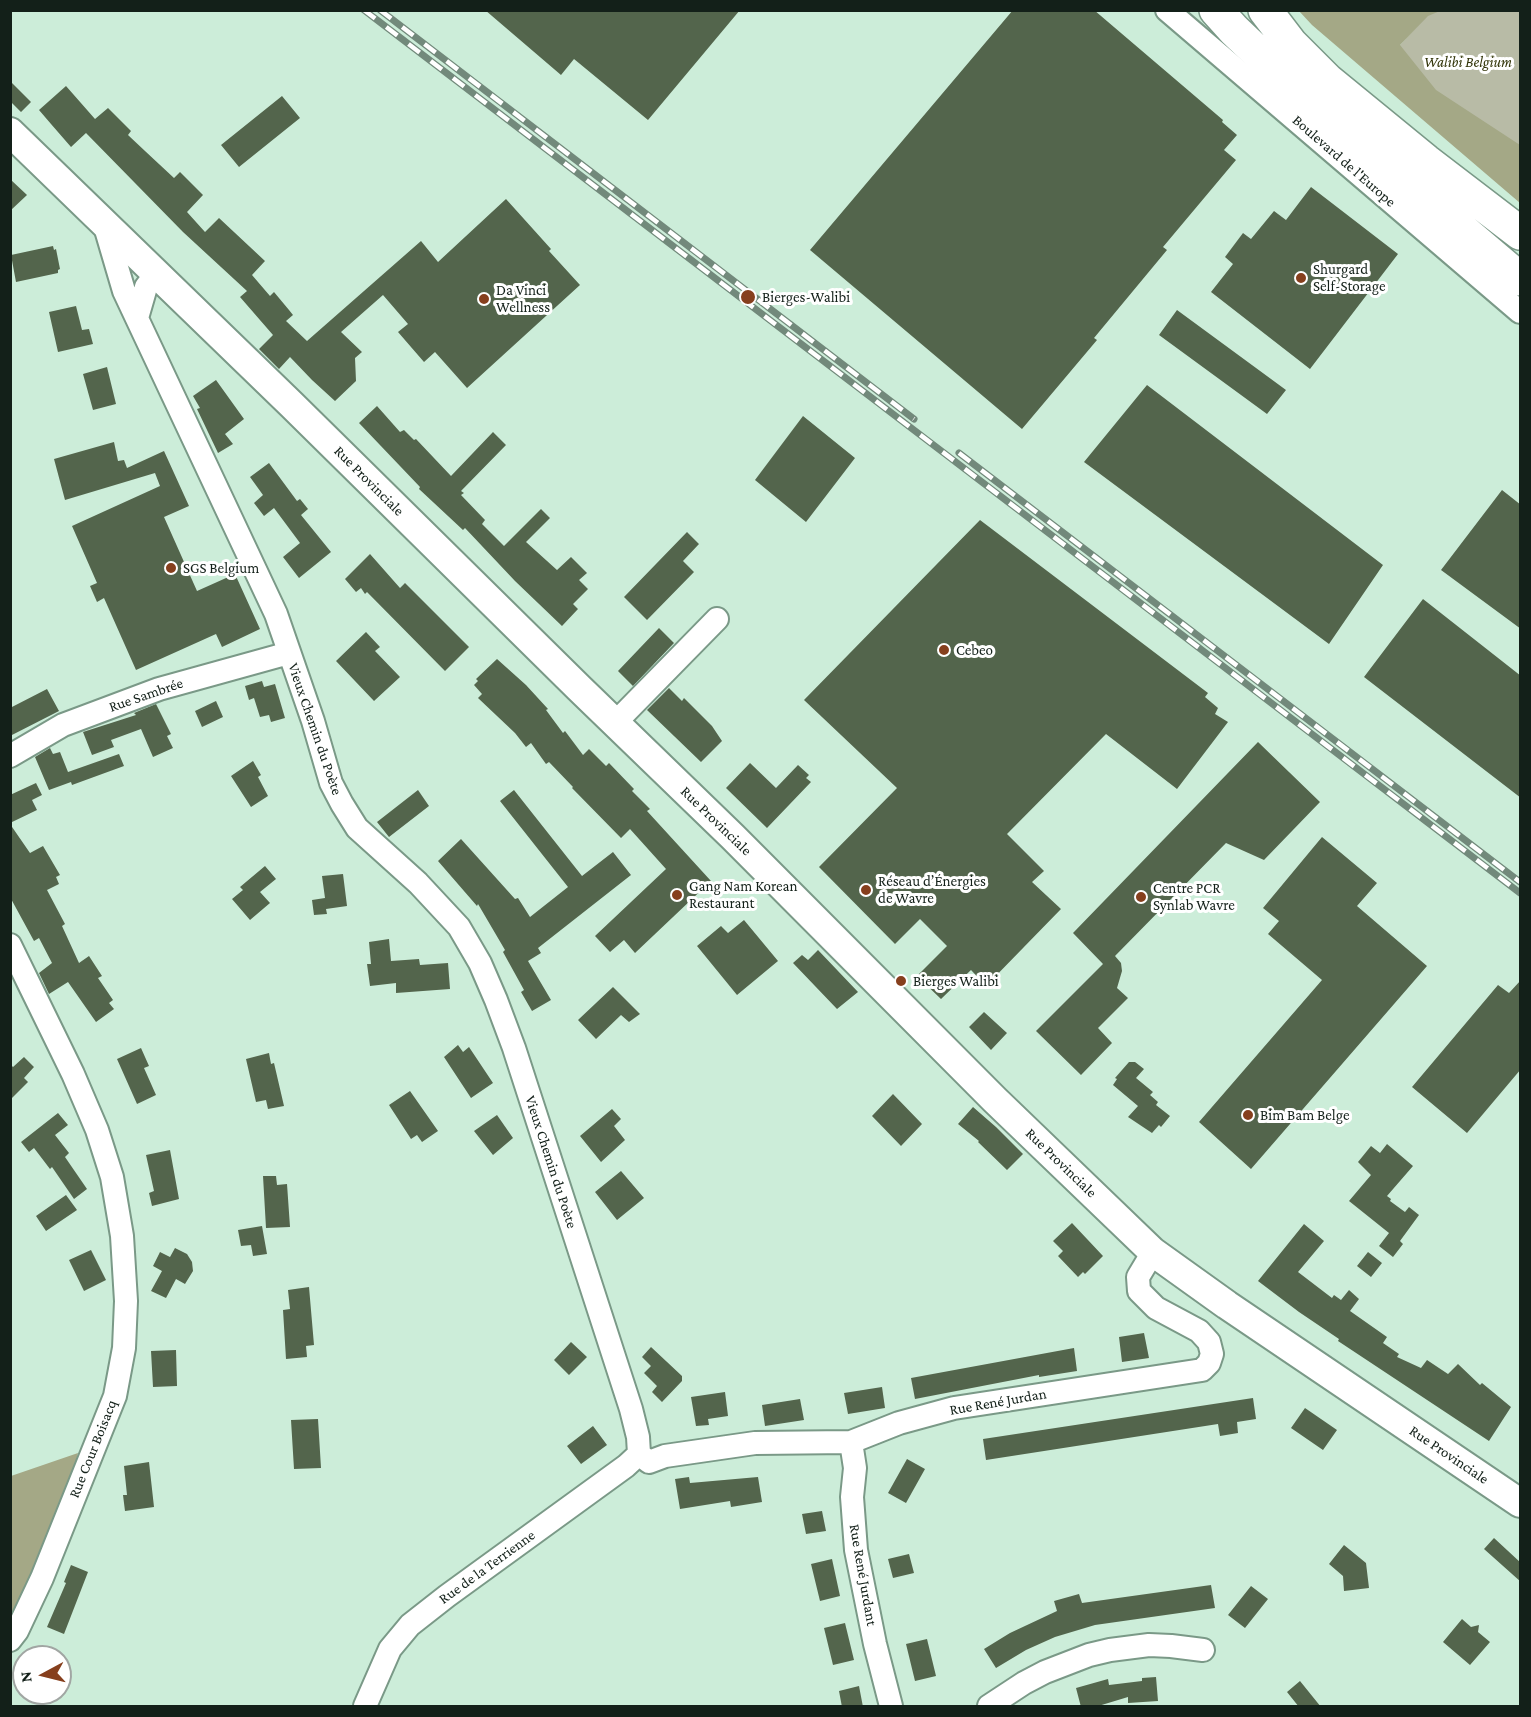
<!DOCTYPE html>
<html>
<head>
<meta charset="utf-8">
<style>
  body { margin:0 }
  #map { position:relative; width:1531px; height:1717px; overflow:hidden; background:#ccedd9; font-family:"Crimson Pro",serif }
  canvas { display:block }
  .frame { position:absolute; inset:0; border:12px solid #132019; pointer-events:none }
  .north { position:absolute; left:12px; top:1645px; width:60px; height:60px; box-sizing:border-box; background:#fff; border:2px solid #a1a6a3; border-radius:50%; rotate:263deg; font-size:16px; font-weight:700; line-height:24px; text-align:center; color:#132019 }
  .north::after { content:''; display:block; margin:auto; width:21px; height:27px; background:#863f1d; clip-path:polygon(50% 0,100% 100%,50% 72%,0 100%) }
</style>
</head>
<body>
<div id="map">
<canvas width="1531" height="1717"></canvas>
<div class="frame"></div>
<div class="north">N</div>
</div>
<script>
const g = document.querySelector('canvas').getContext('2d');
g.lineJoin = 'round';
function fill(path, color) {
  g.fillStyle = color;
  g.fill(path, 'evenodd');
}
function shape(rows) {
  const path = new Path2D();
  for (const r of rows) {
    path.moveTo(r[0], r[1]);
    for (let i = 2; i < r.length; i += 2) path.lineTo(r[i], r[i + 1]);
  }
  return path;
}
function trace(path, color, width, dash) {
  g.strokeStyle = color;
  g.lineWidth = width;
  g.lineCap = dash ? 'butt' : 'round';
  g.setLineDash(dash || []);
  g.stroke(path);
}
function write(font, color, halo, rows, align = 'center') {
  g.font = font + ' "Crimson Pro",serif';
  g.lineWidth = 6;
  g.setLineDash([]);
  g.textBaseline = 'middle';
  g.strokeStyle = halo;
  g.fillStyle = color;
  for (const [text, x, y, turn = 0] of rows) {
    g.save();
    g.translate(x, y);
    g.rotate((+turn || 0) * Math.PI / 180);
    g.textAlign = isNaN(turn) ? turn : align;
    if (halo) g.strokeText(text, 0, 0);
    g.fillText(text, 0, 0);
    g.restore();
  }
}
fill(shape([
  [1431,11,1520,11,1520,172,1388,65,1400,45]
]), '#b8bba6');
fill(shape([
  [1299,11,1440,11,1428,16,1400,45,1436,90,1520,145,1520,203,1312,25],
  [78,1453,53,1551,11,1634,11,1476]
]), '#a4a886');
fill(shape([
  [485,10,740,10,648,120,574,59,561,75],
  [1013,10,1094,10,1223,120,1222,122,1237,135,1224,150,1236,160,1163,247,1167,250,1094,338,1097,340,1022,429,810,250],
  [10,81,31,102,21,112,10,101],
  [66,86,95,119,108,108,131,131,128,135,145,151,174,178,180,172,203,195,187,212,205,232,219,218,265,261,252,275,270,296,274,292,289,310,293,315,286,321,307,341,421,241,438,262,506,199,551,249,549,251,580,285,467,388,435,352,424,362,398,332,408,324,383,295,341,332,362,352,355,358,356,381,335,401,312,380,290,357,279,369,259,349,273,335,240,297,247,291,183,232,86,133,71,147,51,124,39,110],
  [282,96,300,118,239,167,221,145],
  [10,179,27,195,10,211],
  [1311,187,1398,254,1310,369,1211,292,1233,264,1225,257,1243,233,1251,239,1274,211,1286,220],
  [53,246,54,250,56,249,60,269,58,270,58,273,16,282,11,255],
  [76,306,82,330,89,329,93,344,58,352,49,312],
  [1177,310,1286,390,1267,414,1159,335],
  [107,367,116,404,93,410,83,374],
  [216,380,244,419,225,434,233,444,218,453,197,409,200,408,193,396],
  [1147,385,1383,565,1329,644,1084,462],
  [377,406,400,432,404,430,414,440,416,439,451,476,493,432,506,445,461,491,464,493,461,495,485,520,482,524,504,546,541,509,550,518,526,542,557,570,571,557,587,573,579,580,588,589,573,604,578,609,562,626,515,581,465,528,463,530,419,489,420,487,359,423],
  [803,416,855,458,806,522,755,480],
  [114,442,118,461,124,460,127,468,164,451,189,506,164,517,197,591,235,574,260,629,222,647,216,634,136,670,104,598,97,602,90,586,97,583,72,526,160,486,155,473,65,500,54,459],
  [269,463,297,501,300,499,308,509,301,515,331,552,299,578,283,557,300,543,274,508,264,516,254,503,263,495,250,477],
  [1502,490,1521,505,1521,629,1441,570],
  [980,520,1208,693,1205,697,1218,708,1215,714,1228,722,1177,789,1106,734,1007,834,1044,871,1032,882,1061,909,986,986,971,970,941,999,917,976,947,946,920,919,895,944,819,867,897,788,804,700],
  [687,532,699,544,683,561,694,572,647,620,624,597],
  [370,554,400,588,405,583,469,647,445,671,367,592,365,594,361,588,356,592,345,579],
  [1423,599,1521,676,1521,798,1364,677],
  [659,628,674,643,633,686,618,671],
  [366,632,380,647,375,651,400,677,374,701,336,661],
  [497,659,526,685,548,709,546,710,563,733,565,731,583,755,589,749,606,766,609,763,634,789,632,791,650,809,647,811,711,881,635,953,624,940,610,952,595,936,666,869,630,829,621,838,572,788,573,787,549,762,546,764,531,743,526,747,515,733,478,698,482,694,474,685,478,681,476,679],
  [262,681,264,687,275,684,285,718,271,722,269,715,260,717,254,698,249,700,245,686],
  [669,688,682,701,684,698,712,726,722,741,701,762,647,710],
  [47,689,59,711,10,736,10,708],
  [216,701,223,717,202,727,195,711],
  [156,704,171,734,167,736,173,748,153,757,141,729,111,740,114,747,92,755,83,732,136,715,134,713],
  [1258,742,1320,802,1264,860,1226,843,1115,956,1121,963,1122,971,1117,988,1128,998,1098,1028,1112,1043,1081,1075,1036,1031,1103,964,1073,933],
  [50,748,53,754,60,752,68,772,119,754,124,766,72,785,71,782,49,790,35,757],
  [253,761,261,775,258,777,268,796,251,807,231,776],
  [750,763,776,788,798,765,809,775,806,778,811,782,767,828,726,788],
  [36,783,42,795,32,800,37,810,10,823,10,795],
  [418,790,429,806,389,837,377,822],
  [514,790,582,876,613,852,631,875,538,948,541,953,528,961,551,1000,532,1011,521,992,524,990,503,952,505,950,478,904,477,906,438,861,461,839,515,899,518,898,530,917,568,887,500,801],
  [10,824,30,853,43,846,60,875,56,877,59,884,47,890,65,924,62,926,79,963,89,956,102,976,98,978,113,1000,109,1003,114,1009,96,1022,68,982,49,994,39,973,52,963,39,938,34,941,10,897],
  [1322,837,1377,883,1357,906,1427,966,1251,1169,1199,1122,1322,980,1268,934,1279,921,1263,908],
  [265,866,276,879,260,892,270,903,250,920,232,899,243,890,240,887],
  [343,874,347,906,326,909,327,914,314,915,312,900,325,898,322,876],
  [744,920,778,961,737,995,697,946,721,926,728,933],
  [389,939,391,961,419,959,420,965,448,963,450,989,396,993,396,983,370,986,367,964,371,964,369,942],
  [818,950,858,992,837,1009,793,963,802,955,808,960],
  [1521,980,1521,1069,1467,1133,1412,1087,1498,985,1509,993],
  [613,987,640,1014,629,1022,621,1015,596,1039,578,1020],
  [984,1012,1007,1033,991,1050,969,1027],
  [458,1045,463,1052,469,1047,493,1083,471,1098,444,1057],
  [141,1048,149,1066,144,1068,156,1095,137,1104,117,1059],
  [269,1053,271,1064,274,1063,284,1106,268,1109,266,1100,256,1102,246,1059],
  [24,1057,34,1067,24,1078,28,1082,10,1100,10,1064,13,1067],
  [1129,1062,1135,1062,1144,1069,1136,1078,1153,1092,1150,1095,1158,1102,1156,1105,1170,1116,1161,1127,1159,1125,1152,1133,1128,1117,1138,1106,1113,1085,1117,1079,1115,1078],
  [410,1091,438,1131,422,1142,417,1135,411,1139,389,1105],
  [893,1094,922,1124,901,1146,872,1116],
  [973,1107,996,1127,1023,1154,1007,1170,978,1142,979,1141,958,1124],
  [612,1109,621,1119,614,1126,625,1140,601,1162,580,1136],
  [58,1113,68,1125,55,1135,69,1153,65,1157,87,1189,74,1199,52,1167,50,1169,34,1148,29,1152,21,1142],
  [497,1115,513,1138,493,1155,474,1131],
  [1387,1144,1413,1166,1387,1196,1391,1199,1390,1201,1405,1212,1409,1207,1419,1215,1400,1241,1403,1244,1393,1257,1379,1246,1389,1233,1349,1201,1371,1175,1358,1162,1371,1146,1380,1153],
  [170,1150,179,1199,152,1206,149,1193,154,1191,146,1155],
  [621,1171,644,1198,617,1220,595,1192],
  [263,1176,276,1176,277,1185,287,1184,290,1227,266,1228],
  [66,1195,77,1210,46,1231,36,1216],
  [1072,1223,1103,1256,1085,1274,1083,1272,1078,1277,1058,1256,1063,1251,1053,1241],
  [1304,1224,1324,1241,1298,1272,1332,1298,1334,1295,1341,1300,1349,1290,1359,1299,1350,1311,1387,1337,1383,1343,1399,1354,1397,1357,1421,1368,1427,1360,1448,1374,1458,1364,1480,1385,1482,1383,1511,1407,1489,1441,1338,1341,1339,1339,1299,1312,1258,1281],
  [262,1226,267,1254,253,1256,251,1245,241,1246,238,1230],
  [175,1248,187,1254,192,1262,193,1271,185,1284,176,1279,166,1298,151,1291,162,1271,153,1266,160,1252,170,1257],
  [91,1250,106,1280,84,1291,69,1260],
  [1368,1252,1382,1263,1371,1277,1357,1266],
  [309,1287,314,1345,306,1346,307,1357,286,1359,283,1310,290,1309,288,1290],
  [1144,1333,1149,1358,1122,1362,1119,1337],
  [571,1342,587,1357,569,1375,554,1360],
  [651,1347,682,1376,682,1381,662,1402,652,1392,657,1386,644,1373,651,1366,642,1357],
  [1074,1348,1077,1371,1039,1377,1039,1375,915,1399,911,1378],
  [176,1350,177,1386,153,1387,151,1351],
  [882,1387,885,1408,848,1414,844,1393],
  [725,1392,728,1416,708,1419,709,1425,696,1426,691,1397],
  [1253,1398,1256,1419,1237,1422,1238,1433,1220,1436,1218,1424,986,1460,983,1439],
  [800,1399,804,1420,765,1426,762,1405],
  [1305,1408,1337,1430,1323,1450,1291,1428],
  [318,1419,321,1468,294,1469,291,1420],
  [593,1426,607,1445,581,1464,567,1446],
  [907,1459,925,1469,906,1503,888,1493],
  [149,1462,154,1507,125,1511,123,1495,127,1495,124,1466],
  [689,1477,690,1483,758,1477,762,1502,731,1507,730,1501,680,1509,675,1479],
  [822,1511,826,1531,806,1534,802,1514],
  [1494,1538,1521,1563,1521,1582,1484,1549],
  [1344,1545,1366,1563,1369,1588,1344,1591,1343,1576,1329,1564],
  [909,1554,914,1573,893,1578,888,1559],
  [832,1559,840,1596,820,1601,811,1564],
  [71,1565,88,1572,64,1634,47,1627,66,1583,64,1582],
  [1211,1585,1215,1608,1095,1625,1055,1637,1026,1650,996,1668,984,1649,1010,1633,1057,1611,1054,1601,1079,1594,1082,1603],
  [1251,1586,1268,1599,1245,1628,1228,1615],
  [1462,1619,1471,1627,1479,1625,1478,1632,1490,1642,1470,1665,1443,1642],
  [845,1623,854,1660,833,1665,824,1628],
  [927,1639,936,1676,915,1681,906,1644],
  [1156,1677,1158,1701,1128,1703,1128,1697,1095,1707,1081,1707,1076,1688,1108,1679,1109,1685,1142,1681,1142,1678],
  [1300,1681,1321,1707,1299,1707,1287,1692],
  [859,1686,863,1707,842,1707,839,1691]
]), '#53654c');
const minor = shape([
  [1167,10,1520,312],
  [104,223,124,291,276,614,313,721,331,783,342,804,357,828,418,883,459,927,480,963,496,1000,514,1048,631,1409,638,1437,639,1454],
  [137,318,146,287,156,274],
  [615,723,717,619],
  [10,756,63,725,159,689,289,653],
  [10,945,73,1074,97,1130,112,1177,122,1236,126,1301,124,1348,115,1396,42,1578,17,1631,10,1640],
  [851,1442,855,1468,852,1497,856,1550,875,1644,891,1706],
  [639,1454,649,1462,665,1456,755,1443,851,1442,899,1423,954,1408,1202,1370,1209,1363,1212,1354,1209,1342,1199,1331,1156,1308,1139,1291,1138,1277,1153,1252],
  [365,1706,390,1649,410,1625,447,1596,626,1466,639,1454],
  [989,1706,1024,1683,1045,1672,1089,1655,1110,1650,1149,1645,1171,1646,1203,1650]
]);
const major = shape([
  [10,132,292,405,579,688,733,837,995,1100,1153,1252,1227,1305,1520,1503]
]);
const highway = shape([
  [1216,10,1234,30,1295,88,1520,279],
  [1265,10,1291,44,1327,80,1426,161,1520,233]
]);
trace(minor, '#7a9987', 26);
trace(major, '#7a9987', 32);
trace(highway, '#7a9987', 36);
trace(minor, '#fff', 22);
trace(major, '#fff', 28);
trace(highway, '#fff', 33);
const rail = shape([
  [364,10,1520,893],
  [380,10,914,419],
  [959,453,1520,882]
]);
trace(rail, '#72897b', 7);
trace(rail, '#fff', 4.5, [14]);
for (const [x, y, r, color] of [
  [1301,278,6,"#863f1d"],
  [748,297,8,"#863f1d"],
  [484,299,6,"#863f1d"],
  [171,568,6,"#863f1d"],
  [944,650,6,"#863f1d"],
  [866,890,6,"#863f1d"],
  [677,895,6,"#863f1d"],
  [1141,897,6,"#863f1d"],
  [901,981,6,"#863f1d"],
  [1248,1115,6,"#863f1d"]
]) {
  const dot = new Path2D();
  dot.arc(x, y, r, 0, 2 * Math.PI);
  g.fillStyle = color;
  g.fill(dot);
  trace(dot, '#fff', 2);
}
write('italic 15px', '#323509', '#fff', [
  ["Walibi Belgium",1468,62]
]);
write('15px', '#132019', '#fff', [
  ["Boulevard de l'Europe",1344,161,41],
  ["Rue Provinciale",369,481,45],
  ["Rue Sambrée",146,695,-19],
  ["Vieux Chemin du Poète",315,729,71],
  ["Rue Provinciale",716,821,44],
  ["Vieux Chemin du Poète",551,1162,72],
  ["Rue Provinciale",1061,1163,44],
  ["Rue René Jurdan",998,1402,-10],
  ["Rue Cour Boisacq",93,1449,-68],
  ["Rue Provinciale",1449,1455,34],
  ["Rue de la Terrienne",487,1567,-36],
  ["Rue René Jurdant",863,1575,80]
]);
write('15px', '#132019', '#fff', [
  ["Shurgard",1313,269],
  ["Self-Storage",1313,286],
  ["Da Vinci",496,290],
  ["Wellness",496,307],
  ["Bierges-Walibi",762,297],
  ["SGS Belgium",183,568],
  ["Cebeo",956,650],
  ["Réseau d’Énergies",878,881],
  ["de Wavre",878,898],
  ["Gang Nam Korean",689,886],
  ["Restaurant",689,903],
  ["Centre PCR",1153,888],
  ["Synlab Wavre",1153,905],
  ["Bierges Walibi",913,981],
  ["Bim Bam Belge",1260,1115]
], 'left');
</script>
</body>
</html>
